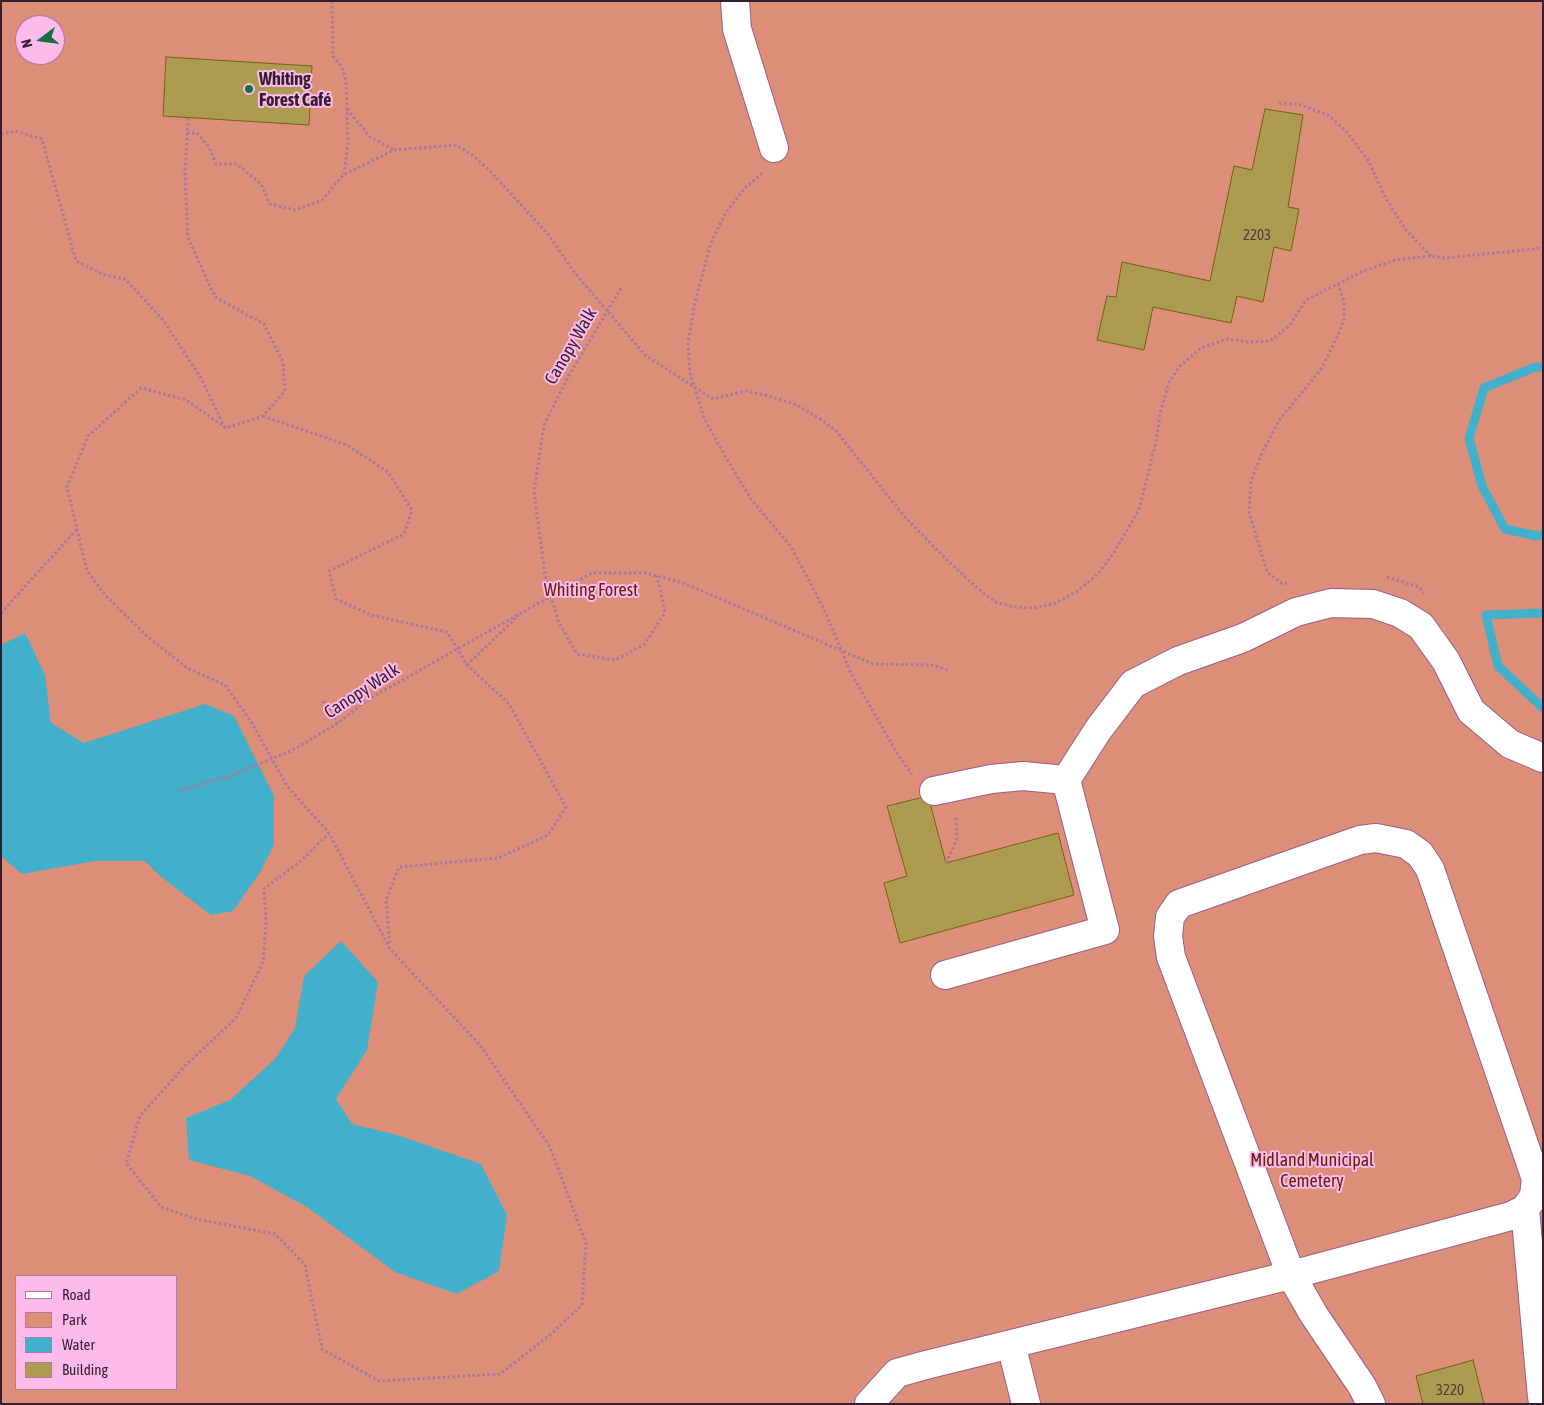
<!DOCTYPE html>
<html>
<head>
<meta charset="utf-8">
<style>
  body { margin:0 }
  #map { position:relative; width:1544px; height:1405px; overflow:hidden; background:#f0afde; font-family:"Asap Condensed",sans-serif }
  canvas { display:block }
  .frame { position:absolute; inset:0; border:2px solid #351c2f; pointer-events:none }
  .legend { position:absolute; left:15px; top:1275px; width:162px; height:115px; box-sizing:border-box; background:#fdbbec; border:1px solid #ad7ba0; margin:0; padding:6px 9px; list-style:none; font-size:15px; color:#351c2f }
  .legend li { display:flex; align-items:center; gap:10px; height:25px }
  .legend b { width:25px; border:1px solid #ad7ba0 }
  .north { position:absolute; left:15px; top:15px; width:50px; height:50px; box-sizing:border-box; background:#fdbbec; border:1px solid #ad7ba0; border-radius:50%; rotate:255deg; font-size:14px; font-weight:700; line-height:20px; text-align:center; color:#351c2f }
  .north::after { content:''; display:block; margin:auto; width:18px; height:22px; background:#146f43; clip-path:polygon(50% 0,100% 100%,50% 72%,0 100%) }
</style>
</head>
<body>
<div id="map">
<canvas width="1544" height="1405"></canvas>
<div class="frame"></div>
<ul class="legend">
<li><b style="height:6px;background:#fff"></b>Road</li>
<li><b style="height:14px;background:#dc8e78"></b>Park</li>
<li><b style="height:14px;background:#42b0ca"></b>Water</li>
<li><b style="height:14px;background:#ac9b50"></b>Building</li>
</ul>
<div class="north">N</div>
</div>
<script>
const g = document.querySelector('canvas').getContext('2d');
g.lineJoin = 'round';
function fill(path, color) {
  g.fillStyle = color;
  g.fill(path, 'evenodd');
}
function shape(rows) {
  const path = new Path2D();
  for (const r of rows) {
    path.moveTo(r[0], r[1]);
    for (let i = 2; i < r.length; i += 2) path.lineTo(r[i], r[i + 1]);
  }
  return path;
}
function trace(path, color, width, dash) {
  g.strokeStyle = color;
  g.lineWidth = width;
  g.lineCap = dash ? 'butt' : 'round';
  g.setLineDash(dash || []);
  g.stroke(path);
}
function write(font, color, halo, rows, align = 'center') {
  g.font = font + ' "Asap Condensed",sans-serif';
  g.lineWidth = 4;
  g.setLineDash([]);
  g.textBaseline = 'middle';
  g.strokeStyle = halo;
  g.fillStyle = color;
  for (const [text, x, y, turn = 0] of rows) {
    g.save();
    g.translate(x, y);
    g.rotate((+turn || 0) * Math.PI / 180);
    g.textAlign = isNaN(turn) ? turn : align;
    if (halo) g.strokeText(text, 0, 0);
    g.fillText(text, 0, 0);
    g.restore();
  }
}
fill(shape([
  [1,1,1543,1,1543,1404,1,1404],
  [25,25,55,25,55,55,25,55],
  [16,1276,176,1276,176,1389,16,1389]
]), '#dc8e78');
fill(shape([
  [25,633,45,675,51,723,84,743,205,704,234,716,274,796,274,845,259,874,233,911,211,915,160,876,145,861,95,861,22,874,1,856,1,645],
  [341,941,378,982,367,1050,336,1099,352,1124,397,1135,481,1164,507,1215,499,1271,457,1294,395,1272,307,1207,250,1176,189,1160,186,1118,230,1100,275,1059,295,1028,304,976]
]), '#42b0ca');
trace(shape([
  [1543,367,1535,367,1484,388,1469,438,1482,486,1505,529,1537,536,1543,534],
  [1543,613,1486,615,1498,666,1543,708]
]), '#42b0ca', 9);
const building = shape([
  [166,57,312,66,309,125,163,116,166,57],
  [1265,109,1303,115,1288,207,1299,209,1291,251,1274,247,1263,302,1237,296,1231,323,1153,307,1144,350,1097,340,1107,296,1116,297,1122,262,1210,281,1234,166,1252,170,1265,109],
  [928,796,946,863,1058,833,1074,895,900,943,884,883,907,876,887,806,928,796],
  [1473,1360,1484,1404,1423,1404,1416,1376,1473,1360]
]);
fill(building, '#ac9b50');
trace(building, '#746311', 1);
const minor = shape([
  [735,1,737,29,774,148],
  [934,791,991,779,1023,776,1066,780,1098,730,1133,684,1178,661,1243,638,1296,612,1331,603,1373,604,1400,613,1421,626,1446,661,1471,711,1510,744,1543,758],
  [945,975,1105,930,1066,780],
  [1525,1209,1542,1397],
  [1011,1344,1026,1404],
  [869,1404,897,1373,926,1365,1291,1275,1511,1216,1525,1209,1534,1196,1536,1179,1430,869,1420,854,1406,844,1376,838,1360,840,1179,904,1170,917,1168,936,1171,957,1291,1275,1314,1315,1362,1386,1371,1404]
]);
trace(minor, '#995e8b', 30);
trace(shape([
  [332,1,333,56,342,67,346,82,348,143,344,174],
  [1279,103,1298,104,1328,115,1346,131,1368,160,1385,197,1406,230,1431,256],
  [347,109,370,137,394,150],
  [188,118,185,174,188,238,215,297,264,324,283,362,285,391,263,416,226,428],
  [187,133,197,133,209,147,216,164,237,164,261,184,270,204,295,210,322,200,343,175,394,150,456,145,471,154,490,171,548,234,574,272,645,355,713,399,746,391,769,396,797,405,822,420,836,431,904,516,945,558,975,586,995,602,1014,607,1033,608,1054,604,1076,592,1098,574,1113,554,1139,510,1156,442,1160,414,1169,382,1180,366,1201,348,1227,339,1247,342,1270,341,1290,325,1306,300,1363,271,1395,260,1431,256,1445,258,1543,248],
  [1,134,15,131,42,139,76,261,104,275,125,279,163,320,201,378,225,428],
  [762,173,745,188,725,214,711,243,695,302,688,344,690,373,704,418,725,456,751,499,791,547,823,607,851,673,898,755,912,774],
  [621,288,567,379,544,425,534,492,545,575,558,621,577,654,615,660,645,644,665,612,657,576],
  [263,416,347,445,388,472,412,510,404,534,329,571,336,599,371,615,447,632,467,665,509,704,566,807,548,835,498,858,399,867,386,900,390,946],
  [226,428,186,400,141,388,88,436,67,487,87,571,105,595,148,637,187,668,225,685,252,723,287,786,329,833,390,949,480,1045,550,1147,586,1243,582,1305,551,1334,500,1374,379,1381,322,1349,305,1265,275,1234,196,1219,161,1207,126,1163,140,1116,186,1065,236,1018,263,962,266,923,264,889,302,860,329,833],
  [1387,577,1419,587,1424,593],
  [1287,583,1283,584,1267,572,1249,512,1251,481,1262,453,1280,419,1322,368,1338,335,1344,319,1344,302,1338,284],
  [1,613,78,528],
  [467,665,519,615],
  [323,701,338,723],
  [180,791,232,775,291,751,338,723,367,700,592,573,646,573,683,583,873,664,933,665,950,671],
  [946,863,957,839,956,816]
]), '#aa789c', 3, [2.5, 2.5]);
trace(minor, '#fff', 28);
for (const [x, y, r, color] of [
  [249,89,5,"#146f43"]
]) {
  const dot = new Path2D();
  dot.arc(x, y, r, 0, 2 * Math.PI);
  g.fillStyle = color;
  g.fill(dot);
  trace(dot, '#fdbbec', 2);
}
write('15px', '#533c37', null, [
  ["2203",1257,235],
  ["3220",1450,1390]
]);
write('bold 18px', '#351c2f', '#fdbbec', [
  ["Whiting",259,79],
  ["Forest Café",259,100]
], 'left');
write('18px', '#351c2f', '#fdbbec', [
  ["Canopy Walk",571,346,-60],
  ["Canopy Walk",362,691,-33]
]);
write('18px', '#68200b', '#fdbbec', [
  ["Whiting Forest",591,590],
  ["Midland Municipal",1312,1160],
  ["Cemetery",1312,1181]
]);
</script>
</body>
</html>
